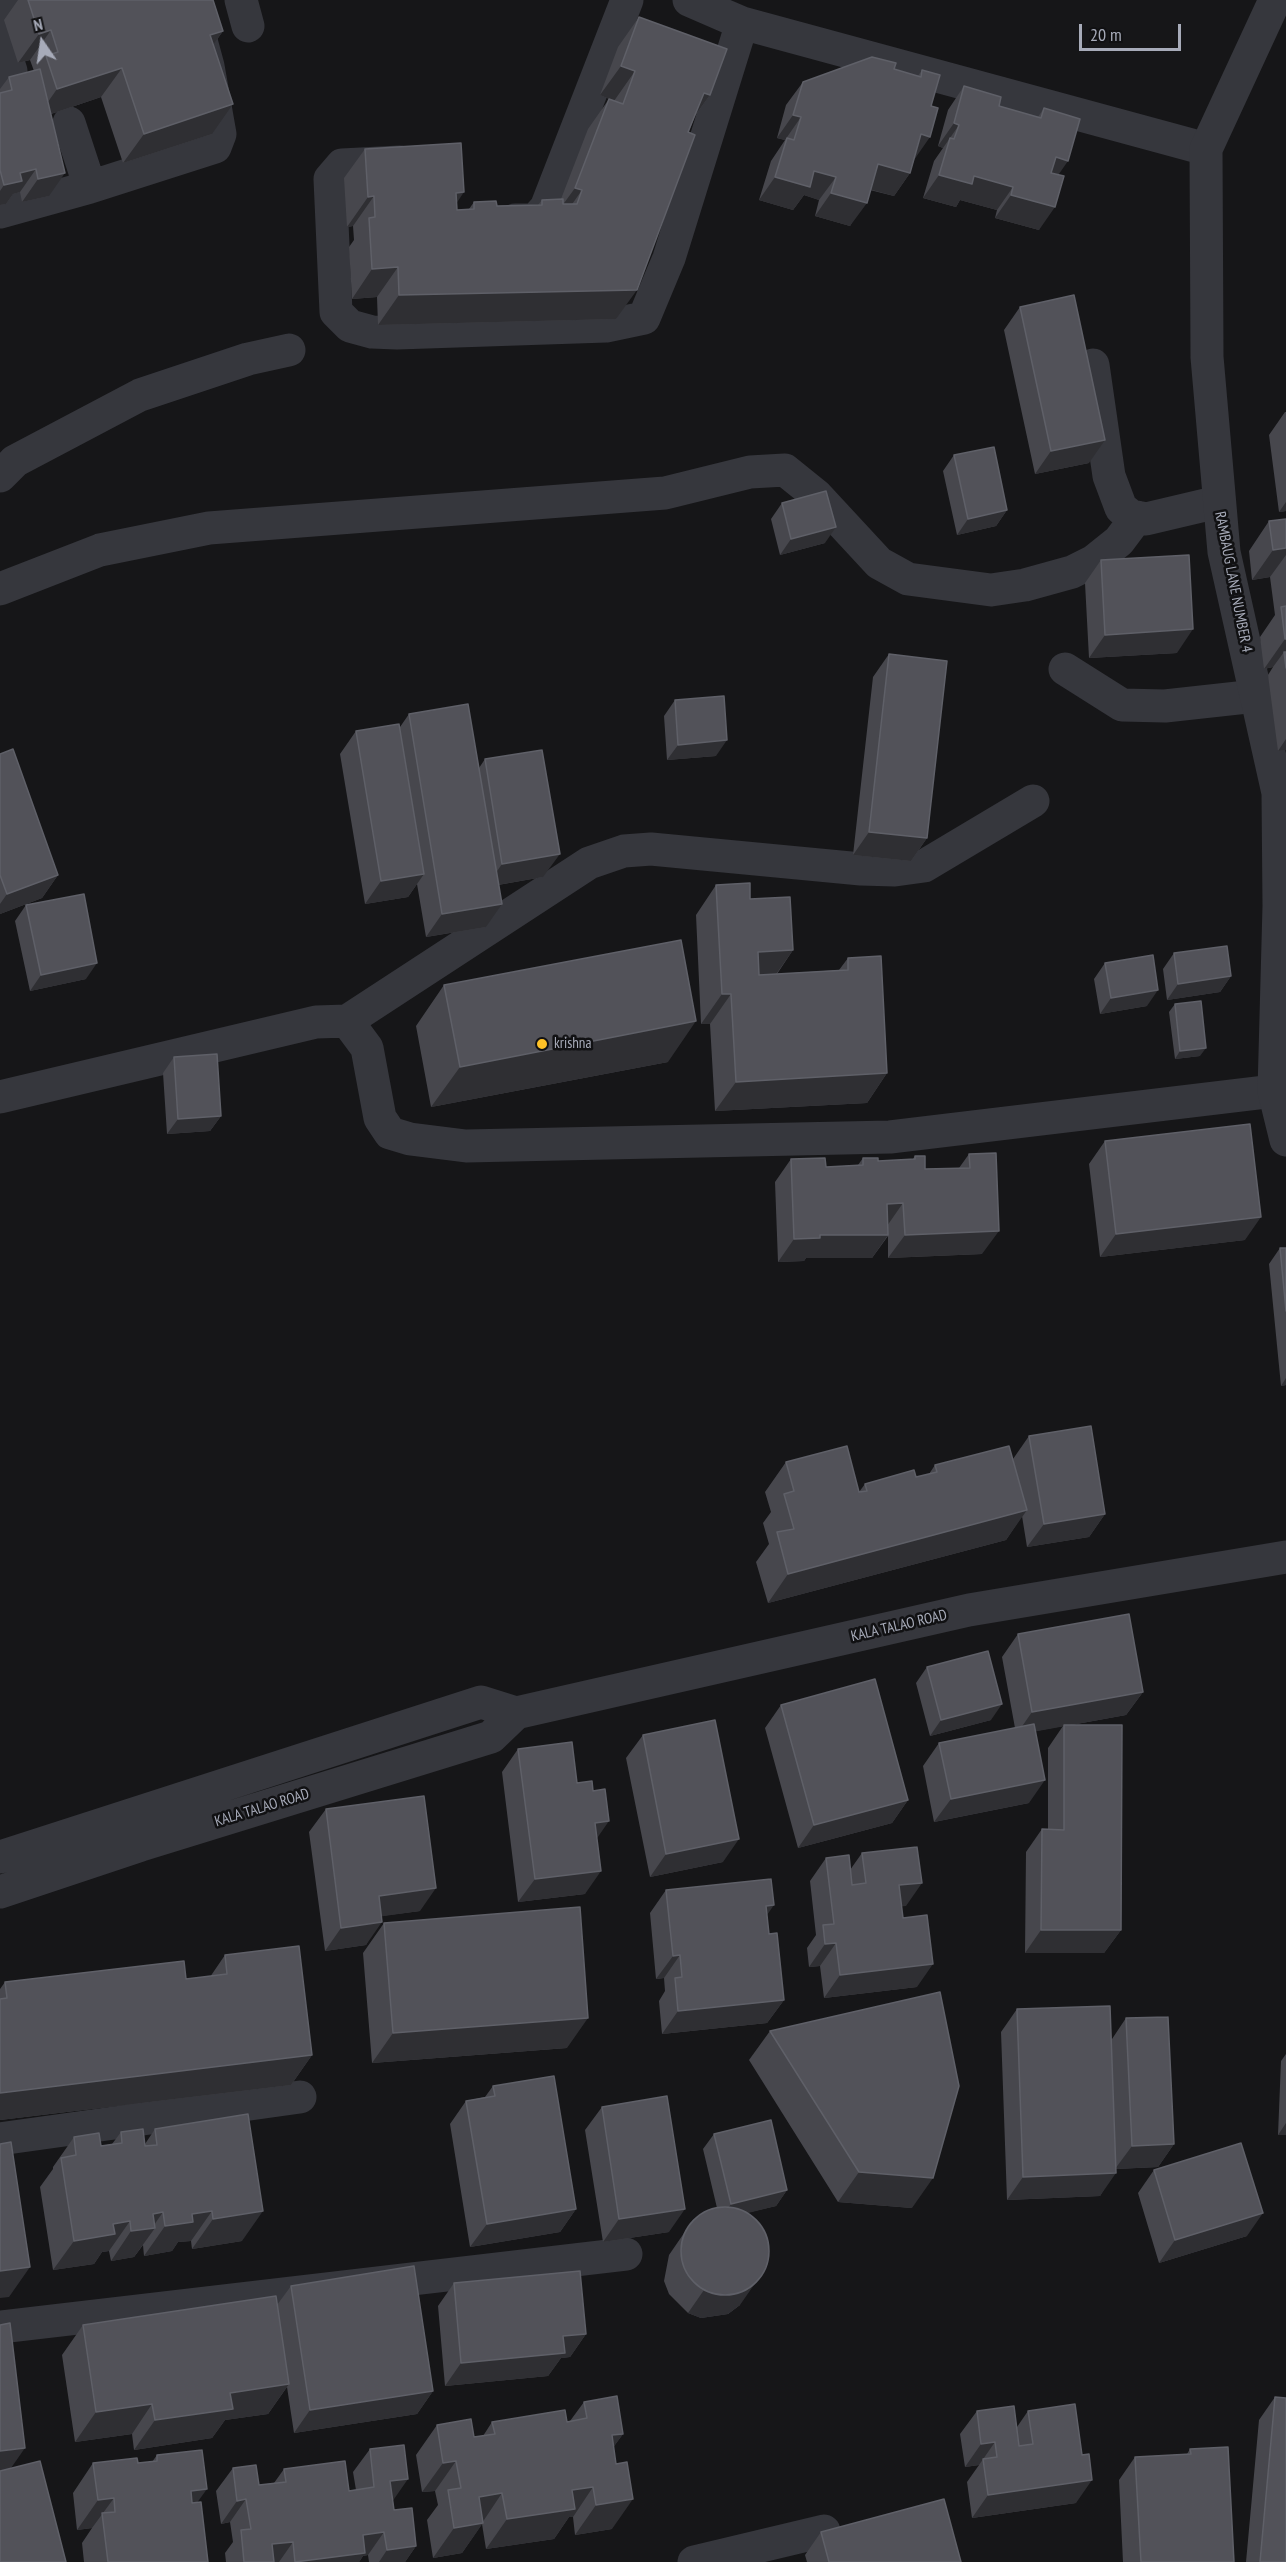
<!DOCTYPE html>
<html>
<head>
<meta charset="utf-8">
<style>
  body { margin:0 }
  #map { position:relative; width:1286px; height:2562px; overflow:hidden; background:#161618; font-family:"PT Sans Narrow",sans-serif }
  canvas { display:block }
  .north { position:absolute; left:12px; top:12px; width:60px; height:60px; -webkit-text-stroke:4px #111113; paint-order:stroke; rotate:347deg; font-size:16px; font-weight:700; line-height:24px; text-align:center; color:#a7abb9 }
  .north::after { content:''; display:block; margin:auto; width:21px; height:27px; background:#a7abb9; clip-path:polygon(50% 0,100% 100%,50% 72%,0 100%) }
  .scale { position:absolute; left:1079px; top:24px; width:102px; height:27px; box-sizing:border-box; border:3px solid #a7abb9; border-top:0; padding-left:8px; font-size:18px; line-height:21px; white-space:nowrap; color:#a7abb9; -webkit-text-stroke:4px #111113; paint-order:stroke }
</style>
</head>
<body>
<div id="map">
<canvas width="1286" height="2562"></canvas>
<div class="north">N</div>
<div class="scale">20 m</div>
</div>
<script>
const g = document.querySelector('canvas').getContext('2d');
g.lineJoin = 'round';
function shape(rows) {
  const path = new Path2D();
  for (const r of rows) {
    if (r.length === 3) {
      path.moveTo(r[0] + r[2], r[1]);
      path.arc(r[0], r[1], r[2], 0, 2 * Math.PI);
      continue;
    }
    path.moveTo(r[0], r[1]);
    for (let i = 2; i < r.length; i += 2) path.lineTo(r[i], r[i + 1]);
  }
  return path;
}
function trace(path, color, width, dash) {
  g.strokeStyle = color;
  g.lineWidth = width;
  g.lineCap = dash ? 'butt' : 'round';
  g.setLineDash(dash || []);
  g.stroke(path);
}
function fill(path, color) {
  g.fillStyle = color;
  g.fill(path, 'evenodd');
}
function write(font, color, halo, rows, align = 'center') {
  g.font = font + ' "PT Sans Narrow",sans-serif';
  g.lineWidth = 5;
  g.setLineDash([]);
  g.textBaseline = 'middle';
  g.strokeStyle = halo;
  g.fillStyle = color;
  for (const [text, x, y, turn = 0] of rows) {
    g.save();
    g.translate(x, y);
    g.rotate((+turn || 0) * Math.PI / 180);
    g.textAlign = isNaN(turn) ? turn : align;
    if (halo) g.strokeText(text, 0, 0);
    g.fillText(text, 0, 0);
    g.restore();
  }
}
trace(shape([
  [241,0,248,26],
  [689,0,742,23,1206,149],
  [0,13,32,0],
  [0,38,11,71,7,80,0,82],
  [69,123,90,187],
  [400,162,342,165,330,179,336,312,350,326,372,332,397,333,606,326,644,318,669,258,742,23],
  [0,212,90,187,215,147,220,134,208,66,190,0],
  [515,220,535,220,546,208,627,0],
  [1093,365,1109,476,1121,508,1131,516,1146,519,1218,502],
  [0,476,15,461,140,395,248,359,289,350],
  [0,589,100,550,209,528,665,493,750,472,785,470,816,495,879,563,908,579,991,590,1025,585,1072,572,1094,561,1119,541,1137,517],
  [1065,669,1122,705,1165,706,1256,696],
  [347,1021,589,863,624,851,651,849,861,869,895,870,924,866,1033,801],
  [0,1097,316,1022,347,1021,367,1048,380,1118,390,1133,410,1139,466,1146,890,1137,1274,1091],
  [0,2139,300,2097],
  [0,2327,626,2254],
  [694,2562,824,2531]
]), '#36373d', 33);
trace(shape([
  [1275,0,1206,149,1207,357,1224,552,1278,793,1279,906,1274,1091,1286,1140],
  [0,1857,481,1702,516,1713,969,1610,1286,1557],
  [0,1892,141,1845,491,1737,516,1713]
]), '#36373d', 33);
fill(shape([
  [18,0,213,0,223,31,213,45,212,134,123,163,101,97,51,114,49,196,22,202,20,192,13,194,6,204,0,205,0,89,9,77,34,71,30,60,18,63,4,20],
  [639,17,710,95,695,116,616,319,378,325,377,297,352,299,349,247,354,240,353,226,347,227,344,178,365,149,457,203,457,210,469,209,474,202,497,206,538,205,542,200,561,199,588,129,609,99,614,101,600,95,618,47],
  [894,69,918,76,922,70,914,160,910,173,894,196,870,190,850,226,815,216,819,200,804,195,793,210,759,200,771,161,785,140,777,138,786,105,803,82],
  [964,86,999,106,1038,117,1044,108,1058,175,1039,230,995,218,997,210,960,200,956,207,923,198,934,161,943,148,938,146,948,110],
  [1020,307,1089,463,1035,474,1004,330],
  [1285,412,1286,412,1286,511,1279,512,1269,435],
  [954,455,1007,510,996,526,957,535,943,471],
  [782,503,825,543,780,555,771,519],
  [1286,519,1286,750,1278,751,1268,675,1273,667,1264,669,1260,637,1275,615,1270,577,1252,580,1249,551,1269,521],
  [1101,560,1177,653,1089,658,1085,583],
  [889,654,927,838,911,861,853,855,873,677],
  [675,700,716,756,667,760,664,716],
  [409,714,479,768,485,759,543,877,498,885,486,927,426,937,417,884,408,897,365,904,340,754,356,731,400,727],
  [0,754,58,875,42,898,0,914],
  [716,885,750,899,793,950,777,974,839,970,848,958,887,1073,867,1103,715,1111,710,1024,701,1024,696,915],
  [26,905,86,979,30,991,15,921],
  [1174,953,1231,976,1220,992,1167,1000,1163,969],
  [1105,963,1147,1006,1100,1014,1094,979],
  [444,985,668,1062,431,1107,416,1026],
  [1175,1004,1200,1056,1175,1059,1169,1012],
  [174,1057,221,1116,210,1131,167,1134,163,1073],
  [1105,1141,1245,1240,1100,1257,1089,1164],
  [969,1154,982,1254,888,1258,888,1236,872,1258,806,1258,804,1261,778,1262,775,1182,791,1159,826,1167,858,1165,863,1158,878,1161,912,1160,915,1156,925,1169,959,1168],
  [1280,1248,1286,1248,1286,1385,1281,1386,1269,1264],
  [1029,1436,1105,1514,1089,1537,1027,1547,1022,1516,1006,1540,768,1603,756,1562,769,1544,763,1523,771,1512,765,1492,786,1462,859,1492,865,1484,916,1477,929,1474,935,1465,1014,1464,1013,1459],
  [1018,1634,1143,1692,1126,1715,1071,1725,1121,1930,1104,1953,1025,1953,1026,1852,1042,1829,1048,1829,1048,1748,1063,1726,1036,1731,1029,1803,934,1822,923,1766,939,1743,1015,1728,1002,1657],
  [927,1667,991,1720,930,1736,916,1683],
  [781,1705,908,1800,892,1823,798,1848,765,1728],
  [643,1735,723,1862,650,1877,626,1758],
  [518,1749,577,1783,597,1838,585,1894,518,1902,502,1772],
  [326,1809,420,1911,381,1916,366,1945,325,1951,309,1832],
  [862,1853,906,1906,901,1906,903,1918,917,1987,824,1998,820,1966,809,1967,807,1948,816,1935,810,1881,826,1858,850,1870],
  [666,1890,767,1915,769,1934,784,2000,767,2023,662,2034,659,2001,665,1991,664,1978,656,1979,650,1913],
  [384,1923,567,2048,372,2063,363,1953],
  [225,1955,312,2055,291,2085,0,2120,0,1989,5,1982,186,1979,210,1977],
  [1017,2009,1112,2039,1126,2018,1174,2144,1158,2167,1116,2169,1100,2196,1007,2200,1001,2032],
  [770,2031,912,2208,838,2202,749,2060],
  [1286,2054,1286,2135,1278,2135,1281,2061],
  [493,2086,576,2209,560,2232,470,2247,450,2124,466,2101,485,2097],
  [602,2107,669,2232,603,2242,585,2130],
  [155,2129,242,2241,192,2249,191,2241,178,2242,172,2251,144,2256,143,2245,134,2257,111,2261,109,2251,102,2252,94,2264,53,2270,40,2187,53,2169,53,2167,74,2137,101,2146,112,2144,121,2132,145,2144],
  [714,2134,787,2190,776,2206,746,2213,740,2305,728,2314,701,2318,688,2313,669,2294,664,2281,669,2255,693,2220,717,2208,703,2149],
  [1154,2170,1247,2236,1159,2263,1138,2193],
  [454,2283,586,2334,570,2357,561,2358,548,2376,445,2386,438,2306],
  [291,2286,433,2391,417,2414,294,2433,287,2387,268,2414,225,2420,212,2438,134,2450,132,2434,75,2442,62,2355,83,2325,277,2305],
  [1275,2397,1286,2562,1246,2562,1259,2420],
  [584,2402,623,2434,614,2446,612,2529,575,2535,573,2517,569,2517,554,2539,486,2549,482,2524,462,2553,433,2558,427,2520,438,2505,435,2491,422,2492,416,2455,437,2425,474,2437,483,2436,492,2422,570,2421],
  [977,2411,1017,2427,1028,2411,1082,2455,1076,2503,972,2518,967,2482,979,2465,965,2467,960,2434],
  [370,2449,393,2501,394,2510,416,2546,405,2562,369,2562,368,2555,363,2556,359,2562,226,2562,225,2553,233,2542,230,2522,221,2524,216,2491,233,2468,259,2485,274,2483,284,2469,349,2491,356,2490,353,2472],
  [1190,2449,1234,2562,1123,2562,1119,2480,1135,2457,1187,2454],
  [157,2455,197,2502,208,2562,84,2562,82,2543,92,2528,77,2530,73,2493,93,2463,138,2463,152,2462],
  [821,2532,961,2562,807,2562,805,2555]
]), '#47474d');
fill(shape([
  [51,30,30,60,18,63,39,34],
  [223,31,202,61,210,35],
  [621,66,635,71,614,101,600,95],
  [122,68,101,97,36,119,57,89],
  [704,93,710,95,689,124],
  [233,104,212,134,123,163,144,134],
  [793,115,801,117,785,140,777,138],
  [954,123,959,125,943,148,938,146],
  [921,134,930,137,914,160],
  [1056,157,1068,161,1052,184,1040,181],
  [878,164,910,173,894,196,861,187],
  [36,169,20,192,13,194,6,204,0,205,0,191,4,185,20,173],
  [814,171,836,177,819,200,804,195,793,210,759,200,775,177],
  [65,173,49,196,22,202,38,179],
  [939,175,974,176,1013,187,997,210,960,200,956,207,923,198],
  [575,188,582,190,561,220,554,217],
  [464,192,444,222,456,193],
  [831,193,867,203,850,226,815,216],
  [1011,195,1055,207,1039,230,995,218],
  [374,196,353,226,347,227,368,197],
  [398,267,377,297,352,299,372,269],
  [637,290,616,319,378,325,399,295],
  [1105,440,1089,463,1035,474,1051,451],
  [1286,502,1286,511,1279,512],
  [1007,510,996,526,957,535,968,519],
  [836,527,825,543,780,555,791,539],
  [1286,548,1286,555,1270,577,1252,580,1273,550],
  [1193,629,1177,653,1089,658,1105,635],
  [1285,639,1286,639,1286,666,1284,652,1273,667,1264,669],
  [1286,739,1286,750,1278,751],
  [727,740,716,756,667,760,678,745],
  [869,832,927,838,911,861,853,855],
  [560,854,543,877,486,887,502,864],
  [424,874,408,897,365,904,381,881],
  [58,875,42,898,0,914,0,904,7,894],
  [502,904,486,927,426,937,442,914],
  [793,950,772,980,737,982,758,952],
  [97,963,86,979,30,991,41,975],
  [1231,976,1220,992,1167,1000,1178,984],
  [1158,990,1147,1006,1100,1014,1111,998],
  [722,994,731,994,710,1024,701,1024],
  [696,1021,668,1062,431,1107,460,1067],
  [1206,1048,1200,1056,1175,1059,1180,1051],
  [887,1073,867,1103,715,1111,736,1082],
  [221,1116,210,1131,167,1134,178,1119],
  [903,1203,887,1226,887,1204],
  [1261,1217,1245,1240,1100,1257,1116,1234],
  [999,1231,982,1254,888,1258,905,1235],
  [820,1235,888,1235,872,1258,806,1258,804,1261,778,1262,794,1239],
  [1286,1378,1286,1385,1281,1386],
  [1027,1510,1006,1540,768,1603,788,1574],
  [1105,1514,1089,1537,1027,1547,1044,1524],
  [1143,1692,1126,1715,1016,1735,1032,1712],
  [1002,1704,991,1720,930,1736,941,1720],
  [1045,1780,1029,1803,934,1822,951,1799],
  [908,1800,892,1823,798,1848,814,1825],
  [609,1821,593,1844,595,1823],
  [739,1839,723,1862,650,1877,666,1854],
  [601,1871,585,1894,518,1902,535,1879],
  [922,1883,906,1906,883,1908,899,1885],
  [436,1888,420,1911,363,1919,379,1896],
  [774,1905,758,1928,766,1906],
  [382,1922,366,1945,325,1951,341,1928],
  [1041,1930,1121,1930,1104,1953,1025,1953],
  [836,1943,820,1966,809,1967,825,1944],
  [680,1955,664,1978,656,1979,673,1956],
  [933,1964,917,1987,824,1998,840,1975],
  [784,2000,767,2023,662,2034,678,2011],
  [588,2018,567,2048,372,2063,393,2033],
  [312,2055,291,2085,0,2120,0,2093],
  [1286,2123,1286,2135,1278,2135],
  [1174,2144,1158,2167,1115,2169,1132,2146],
  [859,2172,933,2178,912,2208,838,2202],
  [1116,2173,1100,2196,1007,2200,1023,2177],
  [787,2190,776,2206,720,2220,731,2204],
  [576,2209,560,2232,470,2247,487,2224],
  [685,2209,669,2232,603,2242,619,2219],
  [212,2211,191,2241,178,2242,172,2251,144,2256,165,2226,192,2214],
  [263,2211,242,2241,192,2249,213,2219],
  [163,2212,152,2228,155,2228,134,2257,111,2261,131,2231,153,2214],
  [1263,2213,1247,2236,1159,2263,1175,2240],
  [130,2221,109,2251,102,2252,94,2264,53,2270,74,2241,113,2224],
  [30,2267,9,2297,0,2298,0,2271],
  [756,2282,740,2305,728,2314,701,2318,688,2313,704,2290],
  [586,2334,570,2357,561,2358,548,2376,445,2386,461,2363,563,2336],
  [289,2384,268,2414,225,2420,212,2438,134,2450,155,2420,230,2393],
  [433,2391,417,2414,294,2433,310,2410],
  [152,2404,132,2434,75,2442,96,2412],
  [623,2434,602,2463,612,2435],
  [995,2442,979,2465,965,2467,981,2444],
  [25,2448,4,2478,0,2478,0,2451],
  [456,2461,435,2491,422,2492,443,2463],
  [408,2479,392,2502,390,2481],
  [1092,2480,1076,2503,972,2518,988,2495],
  [593,2487,573,2517,569,2517,554,2539,486,2549,507,2519,572,2490],
  [207,2489,186,2518,191,2491],
  [502,2493,482,2523,479,2497],
  [114,2498,92,2528,77,2530,98,2500],
  [246,2499,230,2522,221,2524,237,2501],
  [633,2499,612,2529,575,2535,596,2505],
  [483,2523,462,2553,433,2558,454,2528],
  [384,2532,368,2555,363,2556,359,2562,295,2562,363,2535],
  [293,2542,279,2562,259,2562,272,2544],
  [416,2546,405,2562,379,2562,387,2550]
]), '#2f2f33');
const building = shape([
  [28,0,213,0,223,31,210,35,233,104,144,134,122,68,57,89,46,56,58,52,51,30,39,34,28,0],
  [639,17,727,49,710,95,704,93,688,132,695,135,637,290,399,295,398,267,372,269,369,218,375,217,374,196,368,197,365,149,461,143,464,192,456,193,457,210,474,209,474,202,496,201,497,206,542,205,542,200,563,199,563,204,577,204,582,190,575,188,609,99,623,104,635,71,621,66,639,17],
  [872,57,896,63,894,69,921,77,922,70,940,75,931,106,938,108,930,137,921,134,910,173,878,164,867,203,831,193,836,177,814,171,810,187,775,177,787,138,794,140,801,117,793,115,803,82,872,57],
  [40,69,65,173,38,179,36,169,20,173,22,181,4,185,0,170,0,93,12,90,9,77,40,69],
  [964,86,1001,97,999,106,1041,118,1044,108,1080,119,1068,161,1056,157,1051,173,1064,176,1055,207,1011,195,1013,187,974,176,972,184,939,175,950,138,954,139,959,125,954,123,964,86],
  [1074,295,1105,440,1051,451,1020,307,1074,295],
  [994,447,1007,510,968,519,954,455,994,447],
  [826,491,836,527,791,539,782,503,826,491],
  [1286,519,1286,548,1273,550,1269,521,1286,519],
  [1189,555,1193,629,1105,635,1101,560,1189,555],
  [1286,606,1286,639,1285,639,1281,607,1286,606],
  [1284,652,1286,652,1286,668,1284,652],
  [889,654,947,661,927,838,869,832,889,654],
  [724,696,727,740,678,745,675,700,724,696],
  [468,704,502,904,442,914,409,714,468,704],
  [399,724,424,874,381,881,356,731,399,724],
  [13,749,58,875,7,894,0,875,0,754,13,749],
  [542,750,560,854,502,864,485,759,542,750],
  [750,883,750,899,790,897,793,950,758,952,759,975,848,970,848,958,881,956,887,1073,736,1082,731,994,722,994,716,885,750,883],
  [84,894,97,963,41,975,26,905,84,894],
  [681,940,696,1021,460,1067,444,985,681,940],
  [1227,946,1231,976,1178,984,1174,953,1227,946],
  [1153,955,1158,990,1111,998,1105,963,1153,955],
  [1201,1001,1206,1048,1180,1051,1175,1004,1201,1001],
  [217,1054,221,1116,178,1119,174,1057,217,1054],
  [1250,1124,1261,1217,1116,1234,1105,1141,1250,1124],
  [996,1153,999,1231,905,1235,903,1203,887,1204,888,1235,820,1235,820,1238,794,1239,791,1159,825,1158,826,1167,863,1165,863,1158,878,1158,878,1161,915,1159,915,1156,925,1156,925,1169,970,1168,969,1154,996,1153],
  [1280,1248,1286,1248,1286,1311,1280,1248],
  [1091,1426,1105,1514,1044,1524,1029,1436,1091,1426],
  [847,1446,859,1492,867,1491,865,1484,914,1470,916,1477,937,1472,935,1465,1009,1446,1027,1510,788,1574,777,1532,794,1529,784,1494,794,1491,786,1462,847,1446],
  [1129,1614,1143,1692,1032,1712,1018,1634,1129,1614],
  [988,1651,1002,1704,941,1720,927,1667,988,1651],
  [875,1679,908,1800,814,1825,781,1705,875,1679],
  [715,1720,739,1839,666,1854,643,1735,715,1720],
  [1034,1724,1045,1780,951,1799,939,1743,1034,1724],
  [1064,1725,1122,1725,1121,1930,1041,1930,1042,1829,1064,1830,1064,1725],
  [572,1742,577,1783,592,1781,593,1791,605,1789,609,1821,595,1823,601,1871,535,1879,518,1749,572,1742],
  [424,1796,436,1888,379,1896,382,1922,341,1928,326,1809,424,1796],
  [917,1847,922,1883,899,1885,903,1918,927,1915,933,1964,840,1975,836,1943,825,1944,823,1925,834,1924,826,1858,849,1855,852,1885,866,1883,862,1853,917,1847],
  [771,1879,774,1905,766,1906,769,1934,777,1933,784,2000,678,2011,675,1978,682,1977,680,1955,673,1956,666,1890,771,1879],
  [580,1907,588,2018,393,2033,384,1923,580,1907],
  [299,1946,312,2055,0,2093,0,1999,7,1998,5,1982,184,1961,186,1979,227,1974,225,1955,299,1946],
  [940,1992,959,2086,933,2178,859,2172,770,2031,940,1992],
  [1110,2006,1116,2173,1023,2177,1017,2009,1110,2006],
  [1168,2017,1174,2144,1132,2146,1126,2018,1168,2017],
  [554,2076,576,2209,487,2224,466,2101,495,2096,493,2086,554,2076],
  [667,2096,685,2209,619,2219,602,2107,667,2096],
  [248,2114,263,2211,213,2219,212,2211,192,2214,193,2222,165,2226,163,2212,153,2214,155,2228,131,2231,130,2221,113,2224,115,2234,74,2241,61,2158,76,2155,74,2137,99,2133,101,2146,122,2143,121,2132,143,2129,145,2146,157,2145,155,2129,248,2114],
  [771,2120,787,2190,731,2204,714,2134,771,2120],
  [11,2142,30,2267,0,2271,0,2144,11,2142],
  [1241,2143,1263,2213,1175,2240,1154,2170,1241,2143],
  [725,2251,44],
  [414,2266,433,2391,310,2410,291,2286,414,2266],
  [580,2271,586,2334,563,2336,565,2353,461,2363,454,2283,580,2271],
  [276,2296,289,2384,230,2393,233,2409,155,2420,152,2404,96,2412,83,2325,276,2296],
  [10,2323,25,2448,0,2451,0,2325,10,2323],
  [617,2396,623,2434,612,2435,616,2464,627,2462,633,2499,596,2505,593,2487,572,2490,575,2509,507,2519,502,2493,479,2497,483,2523,454,2528,448,2490,461,2488,456,2461,443,2463,437,2425,471,2419,474,2437,495,2434,492,2422,565,2410,567,2422,587,2418,584,2402,617,2396],
  [1275,2397,1286,2398,1286,2562,1260,2562,1275,2397],
  [1075,2404,1082,2455,1089,2454,1092,2480,988,2495,983,2459,997,2457,995,2442,981,2444,977,2411,1014,2406,1019,2446,1033,2444,1028,2411,1075,2404],
  [404,2445,408,2479,390,2481,394,2510,412,2508,416,2546,387,2550,384,2532,363,2535,365,2553,295,2562,293,2542,272,2544,274,2562,244,2562,241,2530,251,2529,246,2499,237,2501,233,2468,256,2465,259,2485,286,2482,284,2469,345,2461,349,2491,374,2487,370,2449,404,2445],
  [1228,2447,1234,2562,1141,2562,1135,2457,1191,2454,1190,2449,1228,2447],
  [202,2450,207,2489,191,2491,192,2503,201,2502,208,2562,108,2562,102,2513,115,2512,114,2498,98,2500,93,2463,137,2458,138,2463,157,2461,157,2455,202,2450],
  [40,2461,66,2562,0,2562,0,2471,40,2461],
  [944,2499,961,2562,829,2562,821,2532,944,2499]
]);
fill(building, '#525259');
trace(building, '#5f6068', 1.5);
for (const [x, y, r, color] of [
  [542,1044,6,"#ffc227"]
]) {
  const dot = new Path2D();
  dot.arc(x, y, r, 0, 2 * Math.PI);
  g.fillStyle = color;
  g.fill(dot);
  trace(dot, '#111113', 2);
}
write('15px', '#a7abb9', '#111113', [
  ["RAMBAUG LANE NUMBER 4",1233,582,79],
  ["KALA TALAO ROAD",899,1626,-13],
  ["KALA TALAO ROAD",262,1808,-17]
]);
write('15px', '#a7abb9', '#111113', [
  ["krishna",554,1044]
], 'left');
</script>
</body>
</html>
